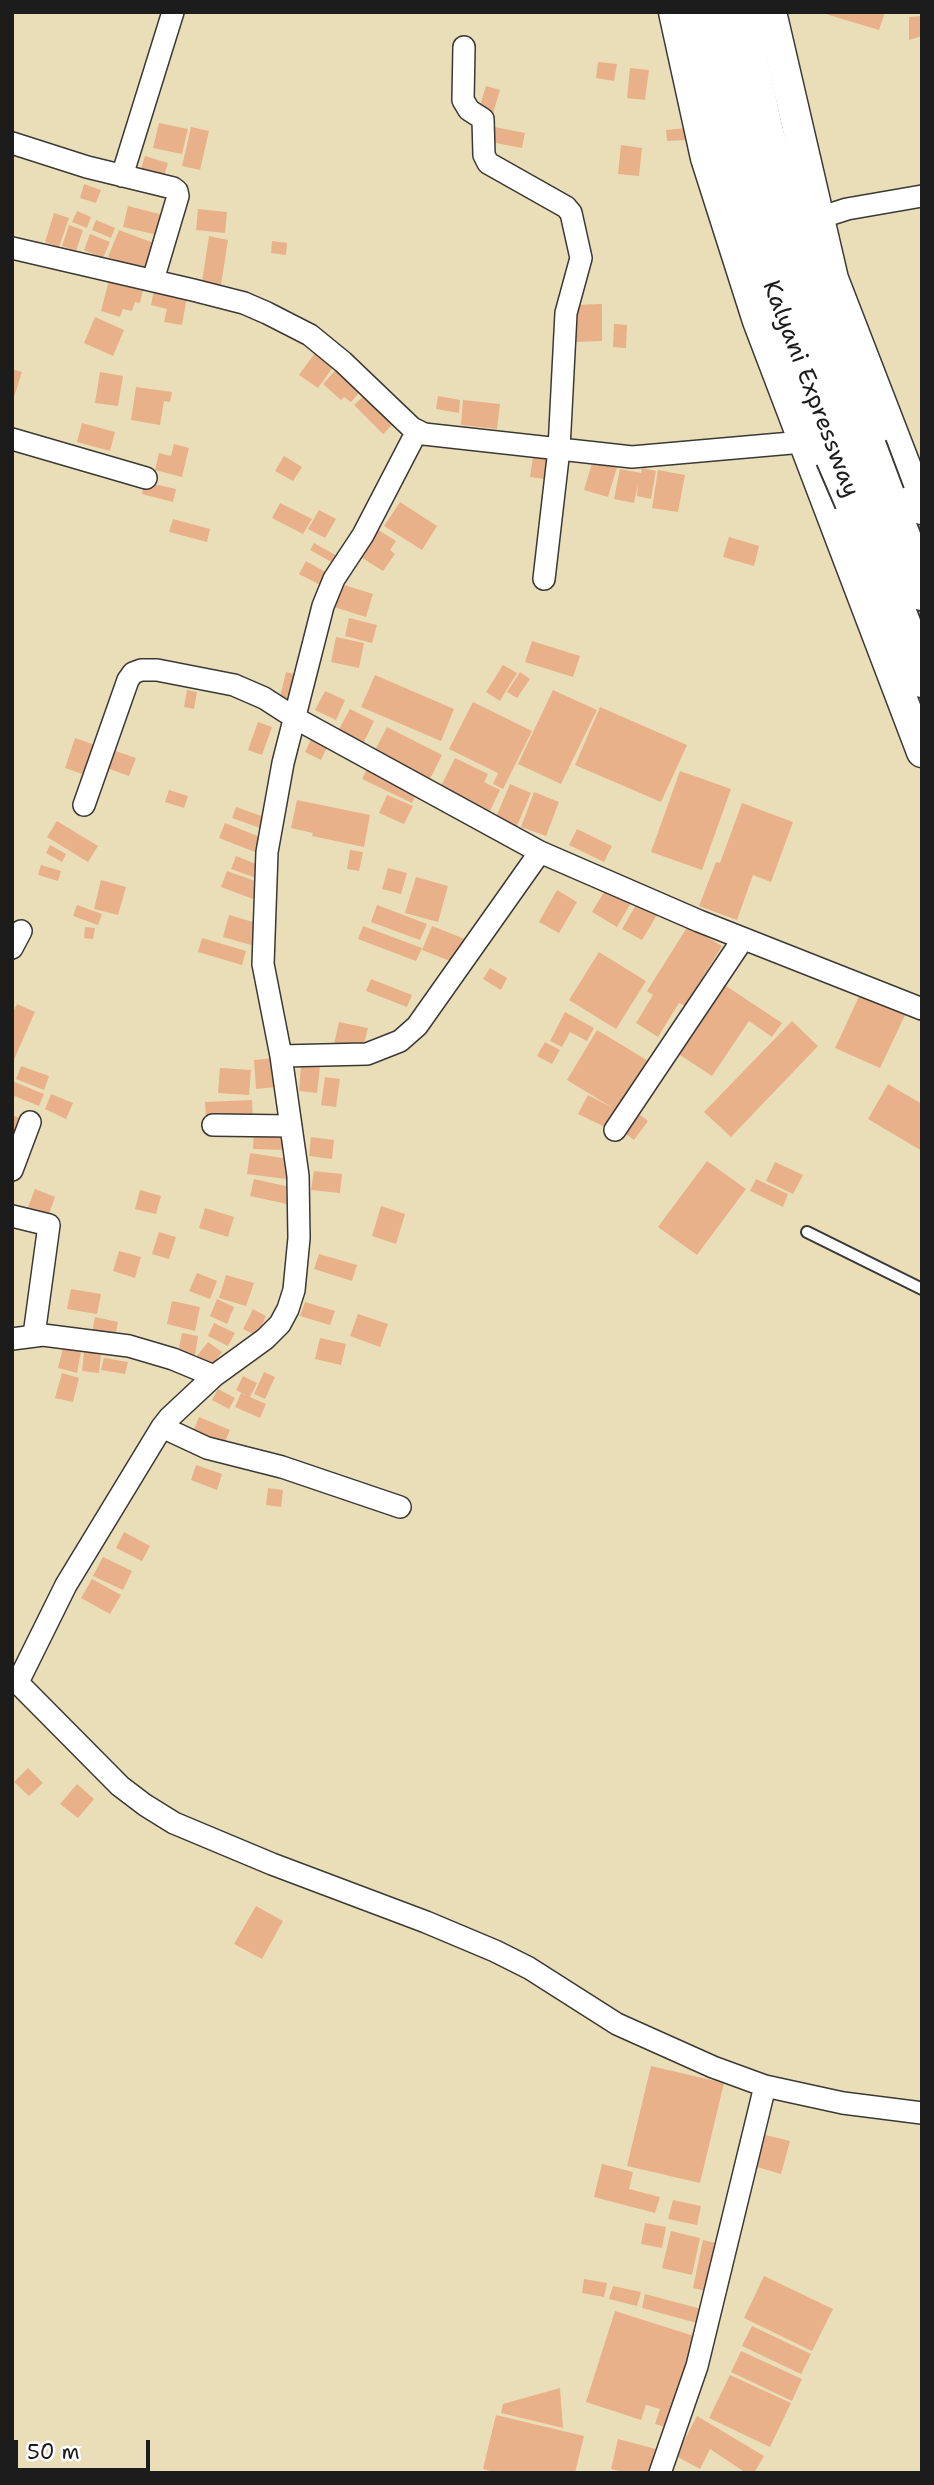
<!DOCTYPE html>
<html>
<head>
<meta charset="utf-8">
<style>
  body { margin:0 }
  #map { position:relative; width:934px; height:2485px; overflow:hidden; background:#eadeb9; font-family:"Shantell Sans",sans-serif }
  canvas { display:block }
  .frame { position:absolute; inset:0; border:14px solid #1c1c1c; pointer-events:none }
  .scale { position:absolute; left:14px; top:2440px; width:136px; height:32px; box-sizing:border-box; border:4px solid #1c1c1c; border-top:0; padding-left:9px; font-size:21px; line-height:24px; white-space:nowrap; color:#1c1c1c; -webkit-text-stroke:5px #fff; paint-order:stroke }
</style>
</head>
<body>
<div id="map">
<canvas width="934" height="2485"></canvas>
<div class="frame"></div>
<div class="scale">50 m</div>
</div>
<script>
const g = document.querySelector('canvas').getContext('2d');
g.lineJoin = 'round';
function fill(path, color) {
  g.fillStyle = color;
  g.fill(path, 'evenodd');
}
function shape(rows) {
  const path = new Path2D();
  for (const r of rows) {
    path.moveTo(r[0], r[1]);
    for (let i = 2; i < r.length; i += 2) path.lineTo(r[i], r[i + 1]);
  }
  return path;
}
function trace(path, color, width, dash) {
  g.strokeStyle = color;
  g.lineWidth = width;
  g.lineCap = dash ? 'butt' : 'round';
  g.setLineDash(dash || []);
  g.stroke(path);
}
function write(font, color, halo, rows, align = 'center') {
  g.font = font + ' "Shantell Sans",sans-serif';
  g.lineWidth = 6;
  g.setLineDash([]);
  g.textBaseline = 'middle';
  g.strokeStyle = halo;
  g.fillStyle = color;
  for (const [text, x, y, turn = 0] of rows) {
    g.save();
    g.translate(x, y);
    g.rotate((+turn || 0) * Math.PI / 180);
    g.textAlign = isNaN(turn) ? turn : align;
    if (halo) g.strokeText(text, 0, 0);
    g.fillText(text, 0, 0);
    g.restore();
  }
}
fill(shape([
  [819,12,885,12,879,30],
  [922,16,922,36,909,40,909,17],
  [598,62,617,64,614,81,596,78],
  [630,68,649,70,645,100,627,98],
  [486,86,500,90,493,113,479,109],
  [159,123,188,129,182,154,153,148],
  [489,126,525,133,522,148,486,141],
  [191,127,209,131,200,170,182,166],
  [687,128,688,140,667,141,666,130],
  [621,145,642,148,639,176,618,174],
  [145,156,168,163,163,179,140,172],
  [84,184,101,190,96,203,80,198],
  [128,206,167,216,162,236,123,227],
  [198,209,227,212,225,233,196,230],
  [77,211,91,217,87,228,72,222],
  [54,213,69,218,59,247,45,242],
  [96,220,115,228,111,238,92,230],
  [69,225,83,230,76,251,62,246],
  [119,230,159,245,148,273,108,257],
  [90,234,110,242,103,258,84,250],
  [209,236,228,240,221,285,202,282],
  [272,241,287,243,286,255,271,253],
  [109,280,143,290,140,303,135,302,132,311,123,309,120,317,101,311],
  [154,290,187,297,182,325,164,322,167,309,151,305],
  [602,304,602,341,575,342,574,305],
  [95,317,124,330,113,356,84,343],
  [614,324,627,325,626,348,613,347],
  [317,350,336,363,318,388,299,375],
  [340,365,364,387,351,402,344,397,341,400,323,384],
  [12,369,22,372,13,400,12,400],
  [100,372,123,376,118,406,95,403],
  [136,387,172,392,170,402,164,401,160,425,131,420],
  [366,394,394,423,383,434,354,405],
  [438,396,460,400,459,413,436,409],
  [463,400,500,404,497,429,461,425],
  [82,423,115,432,110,451,77,442],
  [174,444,189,448,182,477,155,470,159,453,171,456],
  [534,450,556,454,552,480,530,477],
  [284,456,302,467,293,481,275,471],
  [593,460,617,467,608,497,584,490],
  [642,468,656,471,651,499,637,496,638,484,634,503,614,499,620,469,641,473],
  [658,470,685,475,678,512,652,508],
  [145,482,176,489,173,502,142,494],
  [400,502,437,526,422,550,384,526],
  [280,503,312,519,303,534,272,518],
  [319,510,336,519,325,538,308,529],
  [173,519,210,529,207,542,169,532],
  [377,529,396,541,390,550,395,554,383,571,359,556],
  [729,537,759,546,754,566,723,557],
  [314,543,339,557,335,564,310,550],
  [306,561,329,574,322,586,299,574],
  [341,584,373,594,366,617,334,607],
  [349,618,377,625,372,643,345,636],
  [336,637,364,643,359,668,331,662],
  [532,641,580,656,573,677,525,662],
  [503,665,517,673,500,701,486,692],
  [286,672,302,676,297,700,280,697],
  [520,672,530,679,517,698,507,692],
  [375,675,454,709,441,741,361,707],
  [187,690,197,692,194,709,184,707],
  [553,690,597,710,561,784,518,764],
  [325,691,345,700,336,720,315,710],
  [473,702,532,731,503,789,493,784,498,773,449,749],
  [600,707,687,745,661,802,575,765],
  [350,709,374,721,363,744,338,731],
  [258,722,272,727,262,755,248,750],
  [387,727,442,755,429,781,374,752],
  [315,731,331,739,321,760,305,752],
  [75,738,101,747,91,777,65,768],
  [110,749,136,758,129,776,104,767],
  [455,758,488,774,484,782,500,790,489,813,440,788],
  [369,765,419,788,412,803,362,779],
  [680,771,731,789,702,870,651,852],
  [510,784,531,793,517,826,496,817],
  [169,790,188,796,184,808,165,802],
  [534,792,559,802,546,836,521,827],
  [387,795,413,806,404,824,379,813],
  [297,800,370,815,364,847,312,836,313,833,291,828],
  [742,803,793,822,771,882,753,875,737,920,699,906,716,862,720,863],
  [236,807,264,817,260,828,232,818],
  [57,821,98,846,88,862,47,837],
  [225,823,260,837,255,852,219,838],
  [577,829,612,846,604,862,569,845],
  [50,845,66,854,62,862,46,853],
  [350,850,363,852,359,871,347,869],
  [236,856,264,867,259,879,231,869],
  [41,865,61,871,58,881,38,875],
  [388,868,407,873,401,894,382,889],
  [227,871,258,882,253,899,221,887],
  [416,877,448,886,438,922,405,913],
  [101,880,126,887,118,915,94,909],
  [607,887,632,901,617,927,592,912],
  [557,890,577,902,559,933,539,922],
  [640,898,660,910,642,940,622,929],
  [77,905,102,914,98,925,73,916],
  [377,905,427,924,420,940,371,922],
  [229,915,260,924,255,946,223,937],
  [363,926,422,948,416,961,358,939],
  [432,926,465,939,455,963,422,950],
  [688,926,722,946,685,1006,679,1003,658,1037,636,1023,653,995,647,991],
  [85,927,95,928,93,939,84,938],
  [202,938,246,951,242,965,198,952],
  [599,952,646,981,616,1029,569,1000],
  [490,968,507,978,501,990,483,979],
  [371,979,412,995,407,1007,366,991],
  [723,984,782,1023,772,1037,749,1021,712,1076,677,1053],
  [863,988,908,1009,880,1068,835,1048],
  [17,1004,35,1012,12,1064,12,1014],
  [565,1012,594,1028,587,1041,570,1032,562,1047,550,1041],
  [792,1021,818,1046,731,1137,704,1112],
  [339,1022,368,1028,362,1051,334,1044],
  [597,1030,650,1062,607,1128,578,1114,588,1095,613,1108,567,1080],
  [545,1042,560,1050,552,1064,537,1056],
  [274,1058,276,1087,256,1089,254,1060],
  [301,1065,320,1067,317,1093,299,1091],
  [21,1066,49,1076,44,1090,16,1079],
  [220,1068,251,1070,249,1095,218,1093],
  [325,1077,340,1079,336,1107,321,1105],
  [12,1081,44,1094,39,1106,12,1095],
  [888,1084,922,1104,922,1151,868,1119],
  [51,1094,73,1103,66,1119,45,1109],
  [252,1100,253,1121,206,1122,205,1102],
  [635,1111,648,1121,634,1140,622,1131],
  [12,1115,30,1122,23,1137,12,1132],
  [254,1128,288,1130,287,1150,253,1149],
  [311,1137,334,1140,332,1159,309,1156],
  [250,1153,289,1159,286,1179,247,1174],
  [707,1161,746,1189,697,1255,658,1227],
  [775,1162,803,1175,793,1194,766,1181],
  [314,1171,342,1174,340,1193,311,1190],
  [254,1179,290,1187,287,1204,250,1196],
  [756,1179,788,1194,783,1207,750,1191],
  [35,1189,55,1197,48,1217,27,1210],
  [140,1190,161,1196,156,1214,135,1209],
  [381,1206,405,1214,396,1244,372,1236],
  [205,1208,234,1217,228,1237,199,1228],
  [159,1232,176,1237,169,1259,152,1254],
  [119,1251,141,1257,135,1278,113,1271],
  [319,1254,357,1265,352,1281,314,1269],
  [197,1273,217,1281,210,1299,189,1291],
  [226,1275,254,1283,246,1306,219,1298],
  [71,1289,101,1294,97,1314,67,1309],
  [217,1299,234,1307,227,1324,210,1316],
  [172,1301,200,1307,195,1331,167,1324],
  [305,1302,335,1311,330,1325,300,1316],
  [253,1309,266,1316,257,1336,243,1329],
  [358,1314,388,1324,380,1347,350,1336],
  [95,1317,118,1322,115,1337,92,1333],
  [214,1323,235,1333,228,1346,208,1336],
  [182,1333,198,1336,195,1355,178,1352],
  [320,1338,346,1344,341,1365,315,1359],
  [208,1342,222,1352,210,1368,196,1357],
  [63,1348,81,1352,77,1373,58,1368],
  [84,1352,101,1354,99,1373,82,1371],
  [104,1358,128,1362,125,1374,101,1370],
  [264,1372,275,1377,265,1399,254,1394],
  [62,1373,79,1378,73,1402,55,1398],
  [243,1376,257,1383,250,1397,236,1390],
  [218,1389,235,1398,229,1409,212,1400],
  [241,1393,266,1404,260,1418,235,1407],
  [199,1417,230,1430,222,1449,191,1436],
  [196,1465,222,1474,217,1490,191,1480],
  [268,1488,283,1490,281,1507,266,1505],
  [124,1532,150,1546,142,1561,116,1548],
  [103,1557,132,1571,123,1590,93,1576],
  [92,1579,121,1595,110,1614,81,1598],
  [28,1768,43,1783,29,1796,14,1782],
  [77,1784,94,1799,78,1818,60,1804],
  [256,1906,283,1921,262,1959,234,1944],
  [651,2066,724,2083,700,2183,627,2166],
  [765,2135,790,2141,781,2174,757,2167],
  [602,2164,633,2172,629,2189,660,2197,655,2213,594,2197],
  [673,2200,701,2206,697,2225,668,2219],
  [645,2223,666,2227,662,2248,641,2244],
  [671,2231,700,2238,692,2275,662,2268],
  [703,2240,716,2243,706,2291,693,2288],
  [764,2276,833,2309,812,2351,744,2318],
  [584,2279,607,2283,604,2297,582,2293],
  [613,2286,641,2292,637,2306,609,2299],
  [645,2294,701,2309,697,2323,642,2308],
  [615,2311,697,2337,668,2428,655,2424,660,2409,646,2405,641,2420,586,2402],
  [752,2326,811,2354,801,2374,742,2346],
  [741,2351,802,2379,792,2401,731,2372],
  [730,2375,791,2403,770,2447,709,2418],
  [560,2388,563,2428,501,2413,503,2404],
  [496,2415,584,2436,575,2473,497,2473,483,2469],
  [697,2416,764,2456,754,2473,746,2473,710,2449,700,2469,676,2456],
  [618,2439,656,2449,649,2473,627,2473,611,2469]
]), '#e9b189');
const lane = shape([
  [807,1232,922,1289]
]);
const street = shape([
  [464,47,463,100,469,110,483,119,484,155,488,163,566,207,571,213,581,258,566,313,559,449,544,579],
  [12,143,87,167,173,188,177,191,178,196,153,280],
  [122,176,173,12],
  [819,218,847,209,922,196],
  [12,248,193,290,244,303,267,313,310,335,343,362,412,428,424,434,632,457,803,442],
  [12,439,146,478],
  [84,805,128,680,133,673,141,670,157,670,234,685,264,698,295,718,540,852,699,921,922,1009],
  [12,948,21,931],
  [281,1056,367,1054,400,1041,417,1026,540,852],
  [213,1125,291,1126],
  [615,1130,743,939],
  [12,1170,30,1122],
  [12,1216,49,1225,34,1335],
  [12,1339,43,1335,129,1346,173,1359,214,1376],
  [162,1427,207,1448,282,1467,400,1507],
  [12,1677,120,1786,145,1805,174,1823,272,1864,426,1922,495,1951,529,1968,617,2024,713,2067,765,2086,843,2103,922,2113],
  [18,1682,66,1585,162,1427,169,1418,214,1376,265,1339,280,1324,288,1309,294,1290,299,1238,298,1176,281,1056,263,964,267,852,283,763,323,606,334,579,363,535,417,431],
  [660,2473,697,2366,765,2086]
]);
const secondary = shape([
  [674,12,706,158,758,321,922,752],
  [771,12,833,279,922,509]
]);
const highway = shape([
  [702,12,737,171,773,310,835,457],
  [737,12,764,132,812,311,867,447],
  [885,495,922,591],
  [854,501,922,678]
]);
trace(lane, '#3b3934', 14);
trace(street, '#3b3934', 24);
trace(secondary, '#3b3934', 33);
trace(highway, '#3b3934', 42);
trace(lane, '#fff', 10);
trace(street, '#fff', 21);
trace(secondary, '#fff', 30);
trace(highway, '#fff', 38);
const highwayBridge = shape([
  [867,447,885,495],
  [835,457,854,501]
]);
trace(highwayBridge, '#3b3934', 42, []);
trace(highwayBridge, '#fff', 38);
write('24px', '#1c1c1c', '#fff', [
  ["Kalyani Expressway",810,389,69]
]);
</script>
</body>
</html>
